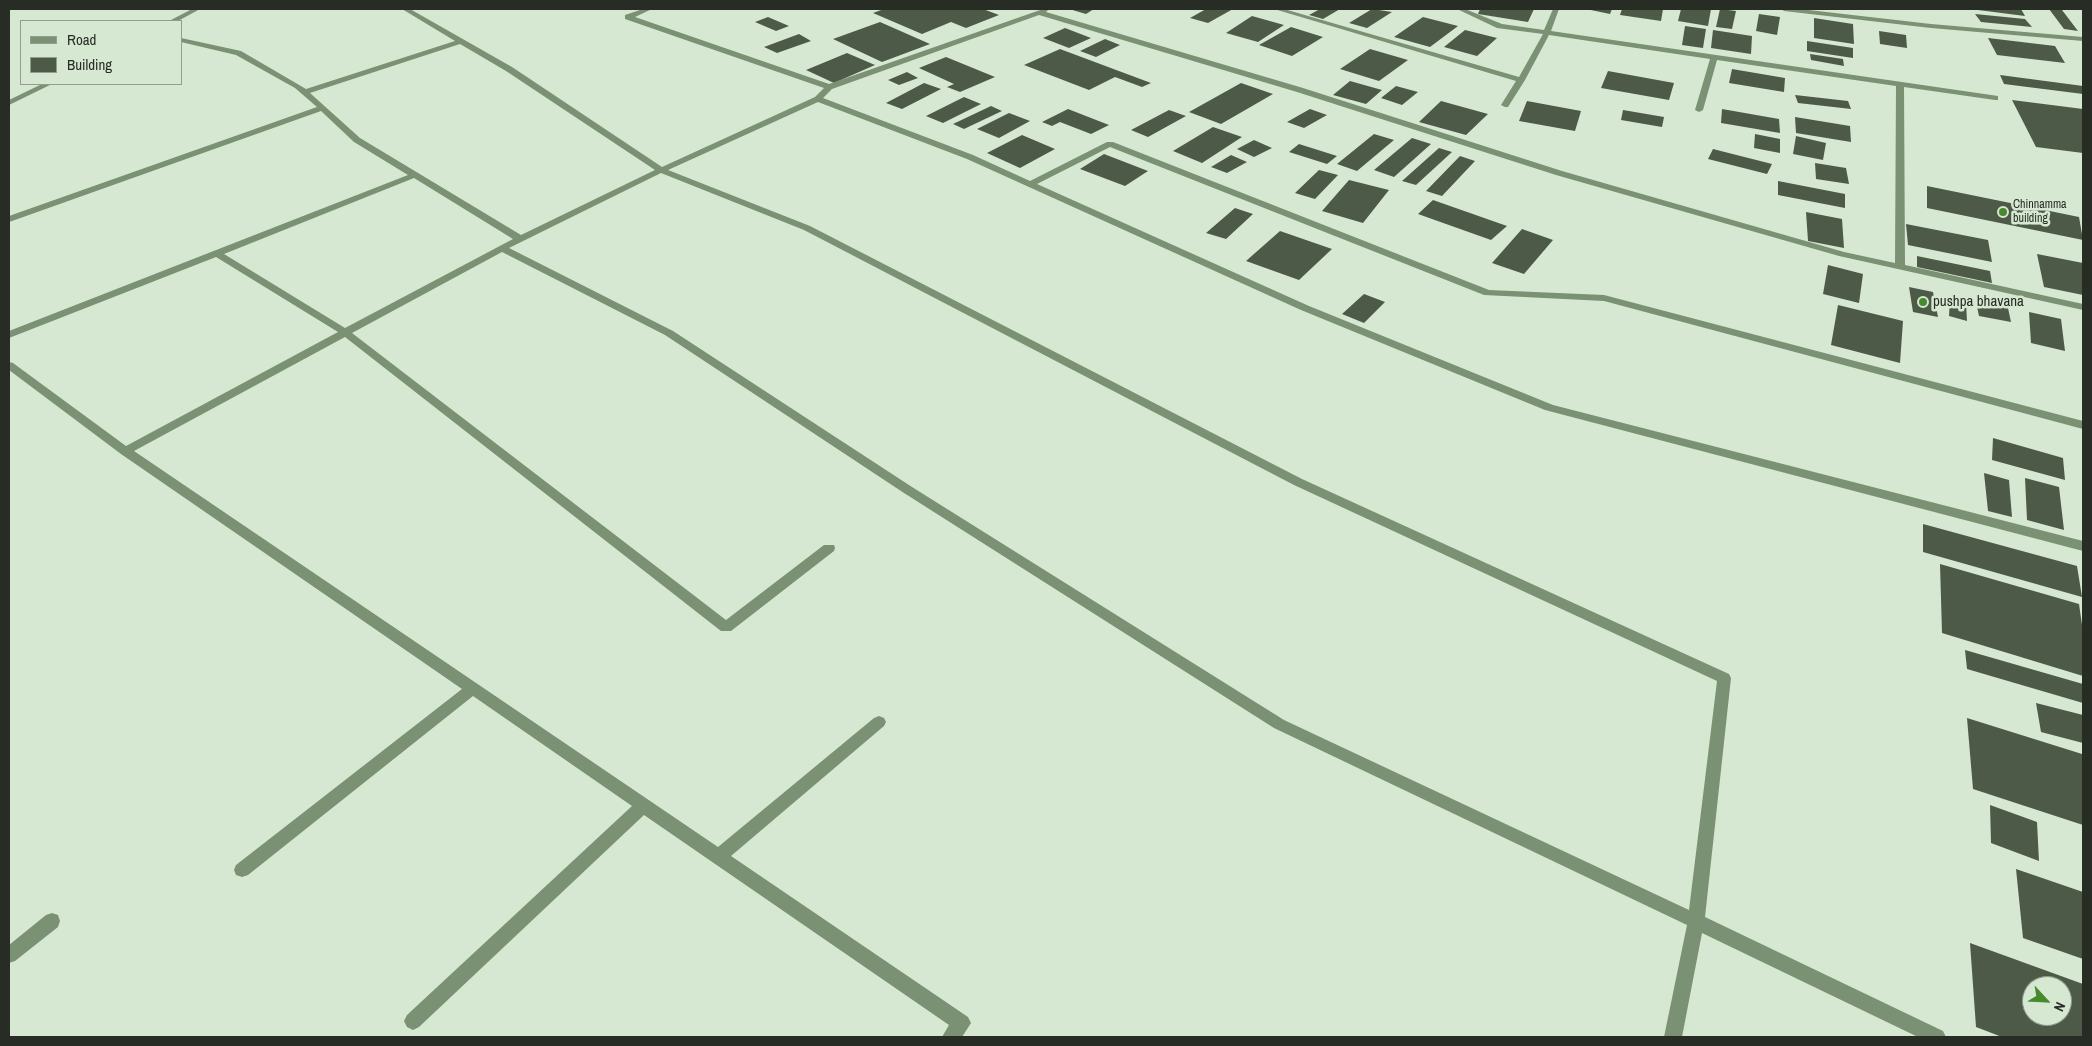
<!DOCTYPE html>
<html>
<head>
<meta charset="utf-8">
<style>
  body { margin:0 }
  #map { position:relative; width:2092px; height:1046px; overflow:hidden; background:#d7e8d2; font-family:"Archivo Narrow",sans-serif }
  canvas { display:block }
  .frame { position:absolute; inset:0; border:10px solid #272d25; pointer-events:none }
  .legend { position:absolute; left:20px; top:20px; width:162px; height:65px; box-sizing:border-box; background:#d7e8d2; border:1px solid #919d8d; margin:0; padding:6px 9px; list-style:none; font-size:15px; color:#272d25 }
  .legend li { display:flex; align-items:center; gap:10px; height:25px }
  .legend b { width:25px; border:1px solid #919d8d }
  .north { position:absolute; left:2022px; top:976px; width:50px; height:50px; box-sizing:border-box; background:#d7e8d2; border:1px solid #919d8d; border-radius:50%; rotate:115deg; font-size:14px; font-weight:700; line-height:20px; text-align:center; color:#272d25 }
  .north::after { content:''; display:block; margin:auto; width:18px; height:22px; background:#478a2e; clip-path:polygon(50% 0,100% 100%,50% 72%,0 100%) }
</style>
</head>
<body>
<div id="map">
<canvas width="2092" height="1046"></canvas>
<div class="frame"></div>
<ul class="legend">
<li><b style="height:6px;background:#7a9173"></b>Road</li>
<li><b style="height:14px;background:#4d5a48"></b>Building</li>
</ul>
<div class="north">N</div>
</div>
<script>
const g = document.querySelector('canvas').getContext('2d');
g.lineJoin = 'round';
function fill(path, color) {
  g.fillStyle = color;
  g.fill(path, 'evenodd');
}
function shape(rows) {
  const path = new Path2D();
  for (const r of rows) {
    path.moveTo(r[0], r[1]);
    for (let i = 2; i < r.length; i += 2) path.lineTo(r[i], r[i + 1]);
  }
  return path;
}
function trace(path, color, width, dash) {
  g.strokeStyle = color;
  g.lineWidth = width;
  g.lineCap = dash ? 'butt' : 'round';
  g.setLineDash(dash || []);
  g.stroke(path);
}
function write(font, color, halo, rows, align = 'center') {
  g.font = font + ' "Archivo Narrow",sans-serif';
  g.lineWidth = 5;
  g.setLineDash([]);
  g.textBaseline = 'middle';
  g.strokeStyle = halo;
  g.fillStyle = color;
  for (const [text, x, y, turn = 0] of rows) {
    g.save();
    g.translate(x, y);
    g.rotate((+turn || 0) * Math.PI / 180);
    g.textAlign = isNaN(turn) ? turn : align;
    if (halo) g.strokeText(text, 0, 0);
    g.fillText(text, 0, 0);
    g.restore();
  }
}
fill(shape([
  [884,9,983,9,999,15,966,28,951,22,922,34,873,13],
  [1069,9,1094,9,1086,14],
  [1206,9,1233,9,1208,23,1190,18],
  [1320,9,1340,9,1323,19,1309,15],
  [1372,9,1392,12,1367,28,1349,23],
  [1480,9,1534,9,1528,22,1478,14],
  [1586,9,1612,9,1610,14],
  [1622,9,1663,9,1661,21,1620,15],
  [1681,9,1711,9,1708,26,1678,21],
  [1720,9,1736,11,1732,29,1716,27],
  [1978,9,2021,9,2025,16,1978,10],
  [2049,9,2062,10,2078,31,2064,29],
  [1759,14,1780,17,1777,35,1756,31],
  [1975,14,2025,19,2032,27,1981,22],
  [1252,16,1284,25,1258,42,1226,33],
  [768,17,789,26,776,31,755,22],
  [1423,17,1458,26,1430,47,1394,37],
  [1814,18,1853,24,1854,44,1814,38],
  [880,22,930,44,882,62,833,39],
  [1685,26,1706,29,1703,48,1682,45],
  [1291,27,1323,37,1292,56,1259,45],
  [1065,28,1091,38,1069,48,1043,38],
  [1465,30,1497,38,1477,56,1444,47],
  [1713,30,1752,36,1751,54,1711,48],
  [1879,31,1906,35,1907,48,1880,44],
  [799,34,811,41,777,53,764,47],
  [1988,38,2055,46,2065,63,1997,55],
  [1105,39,1120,45,1096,57,1080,51],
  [1807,41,1853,48,1853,58,1807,51],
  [1060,49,1151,83,1142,87,1115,77,1089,90,1024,65],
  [1370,49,1408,60,1379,81,1340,69],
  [847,53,875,65,834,83,806,70],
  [1810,54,1843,59,1844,66,1811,60],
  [946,57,995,77,960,92,947,87,954,84,919,68],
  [1732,69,1785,78,1784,92,1729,83],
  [1608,71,1674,83,1669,100,1601,88],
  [907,72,918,78,899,85,888,80],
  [2000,75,2083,86,2083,94,2004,84],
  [1350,81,1382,90,1366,104,1333,95],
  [924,83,941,89,902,109,886,103],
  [1241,83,1273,94,1221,124,1189,112],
  [1396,86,1418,92,1402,105,1381,98],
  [1795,95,1848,101,1851,109,1798,103],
  [964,97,981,104,943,123,926,116],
  [2012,100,2083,109,2083,153,2036,147],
  [1441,101,1488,114,1466,135,1419,122],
  [1527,101,1581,111,1575,131,1519,121],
  [991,106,1002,111,964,129,953,124],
  [1068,109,1109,125,1091,134,1060,122,1052,126,1042,122],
  [1310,109,1327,115,1304,128,1287,122],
  [1722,109,1779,119,1780,133,1721,123],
  [1169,110,1186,116,1148,137,1131,130],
  [1623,110,1664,117,1662,127,1621,120],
  [1009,113,1030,121,999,138,977,129],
  [1795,117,1850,126,1851,142,1796,133],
  [1213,127,1242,137,1202,163,1173,151],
  [1374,134,1394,140,1357,171,1337,164],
  [1755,134,1780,139,1780,153,1754,148],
  [1022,135,1055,149,1020,168,987,153],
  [1796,136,1826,143,1823,160,1793,154],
  [1412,138,1431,144,1394,177,1374,170],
  [1254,140,1272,148,1254,157,1237,149],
  [1299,144,1337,156,1327,164,1289,152],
  [1439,148,1452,152,1416,185,1402,181],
  [1713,149,1772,164,1767,174,1708,159],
  [1104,154,1148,171,1125,186,1080,169],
  [1231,155,1247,162,1227,173,1211,167],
  [1460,156,1475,161,1442,196,1426,191],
  [1815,163,1846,168,1849,184,1816,179],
  [1319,170,1338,175,1315,199,1295,193],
  [1349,180,1389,190,1363,223,1322,211],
  [1778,181,1845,194,1845,208,1778,195],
  [1927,186,2079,217,2083,240,1927,208],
  [1433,200,1507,226,1491,240,1418,214],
  [1235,208,1253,214,1226,239,1206,233],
  [1806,212,1842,219,1844,248,1808,241],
  [1906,224,1988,240,1992,262,1908,245],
  [1522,229,1553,240,1524,274,1492,263],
  [1280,231,1332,249,1299,280,1246,261],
  [2037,254,2083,263,2083,295,2044,287],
  [1917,256,1990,271,1992,283,1917,267],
  [1828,265,1863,274,1859,303,1823,294],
  [1909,287,1933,292,1938,317,1913,312],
  [1364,294,1385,302,1364,323,1342,314],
  [1950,298,1966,302,1967,321,1949,316],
  [1976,302,2008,308,2011,322,1979,316],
  [1838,305,1903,321,1900,363,1831,345],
  [2029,312,2061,319,2065,351,2031,343],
  [1993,438,2063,458,2065,480,1992,460],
  [1984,473,2009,480,2012,517,1988,511],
  [2025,478,2059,487,2064,530,2027,520],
  [1923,524,2077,566,2082,597,1923,552],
  [1940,564,2079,604,2083,632,2083,676,1942,633],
  [1965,650,2083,684,2083,703,1967,669],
  [2036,703,2083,715,2083,743,2041,732],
  [1967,718,2082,754,2083,825,1973,789],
  [1990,805,2037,822,2039,861,1991,843],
  [2016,869,2083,892,2083,959,2023,938],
  [1970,943,2083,984,2083,1037,2002,1037,1976,1027],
  [2032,986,2062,986,2062,1016,2032,1016]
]), '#4d5a48');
fill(shape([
  [192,9,200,9,178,21,169,21,192,9],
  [402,9,410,9,512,67,662,167,815,97,824,88,625,19,625,15,643,9,652,9,635,17,829,84,1043,9,1049,9,1046,12,1303,88,1562,171,1844,252,1895,263,1896,86,1717,60,1703,110,1699,112,1695,110,1710,59,1549,35,1525,80,1508,107,1505,107,1501,105,1516,81,1274,9,1284,9,1519,77,1543,34,1497,28,1457,9,1465,9,1502,24,1544,30,1553,9,1559,9,1551,31,1998,96,1998,100,1995,100,1904,87,1905,265,2083,304,2083,310,1839,256,1556,175,1297,92,1039,15,832,89,823,98,973,155,1030,181,1107,142,1113,142,1489,290,1604,295,2083,421,2083,429,1604,301,1484,295,1110,147,1037,184,1309,306,1553,405,2083,541,2083,551,1545,410,1301,310,967,159,818,102,668,170,810,226,1302,479,1729,674,1731,678,1705,917,1943,1031,1946,1037,1918,1037,1702,933,1682,1037,1664,1037,1687,925,1274,728,904,493,665,335,502,252,352,333,726,620,824,545,834,545,835,548,834,551,731,631,721,631,345,337,134,451,718,847,874,718,879,716,884,718,886,722,884,726,731,856,968,1017,971,1023,962,1037,942,1037,949,1025,644,815,419,1027,413,1030,407,1027,404,1021,407,1015,632,806,473,696,248,875,242,877,236,875,234,870,236,865,462,689,121,454,9,370,9,362,13,363,126,446,338,332,216,257,9,338,9,331,408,175,354,142,321,111,12,221,9,222,9,216,317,107,295,88,236,55,181,42,181,38,241,51,306,89,455,41,402,9],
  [460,44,506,71,655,170,521,235,360,138,310,93,460,44],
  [661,173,804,230,1294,485,1717,681,1689,910,1284,720,912,487,673,331,509,248,661,173],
  [414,178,513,239,345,328,224,254,414,178],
  [1781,9,1800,9,1931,24,2083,37,2083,41,1931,28,1784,11,1781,9],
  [42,84,52,84,9,105,9,100,42,84],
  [52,913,58,915,60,921,58,927,15,961,9,963,9,945,46,915,52,913]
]), '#7a9173');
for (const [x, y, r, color] of [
  [2003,212,5,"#478a2e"],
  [1923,302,5,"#478a2e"]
]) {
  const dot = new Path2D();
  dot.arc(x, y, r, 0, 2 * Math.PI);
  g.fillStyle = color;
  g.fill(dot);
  trace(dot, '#d7e8d2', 2);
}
write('12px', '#272d25', '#d7e8d2', [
  ["Chinnamma",2013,205],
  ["building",2013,219]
], 'left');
write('15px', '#272d25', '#d7e8d2', [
  ["pushpa bhavana",1933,302]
], 'left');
</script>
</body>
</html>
